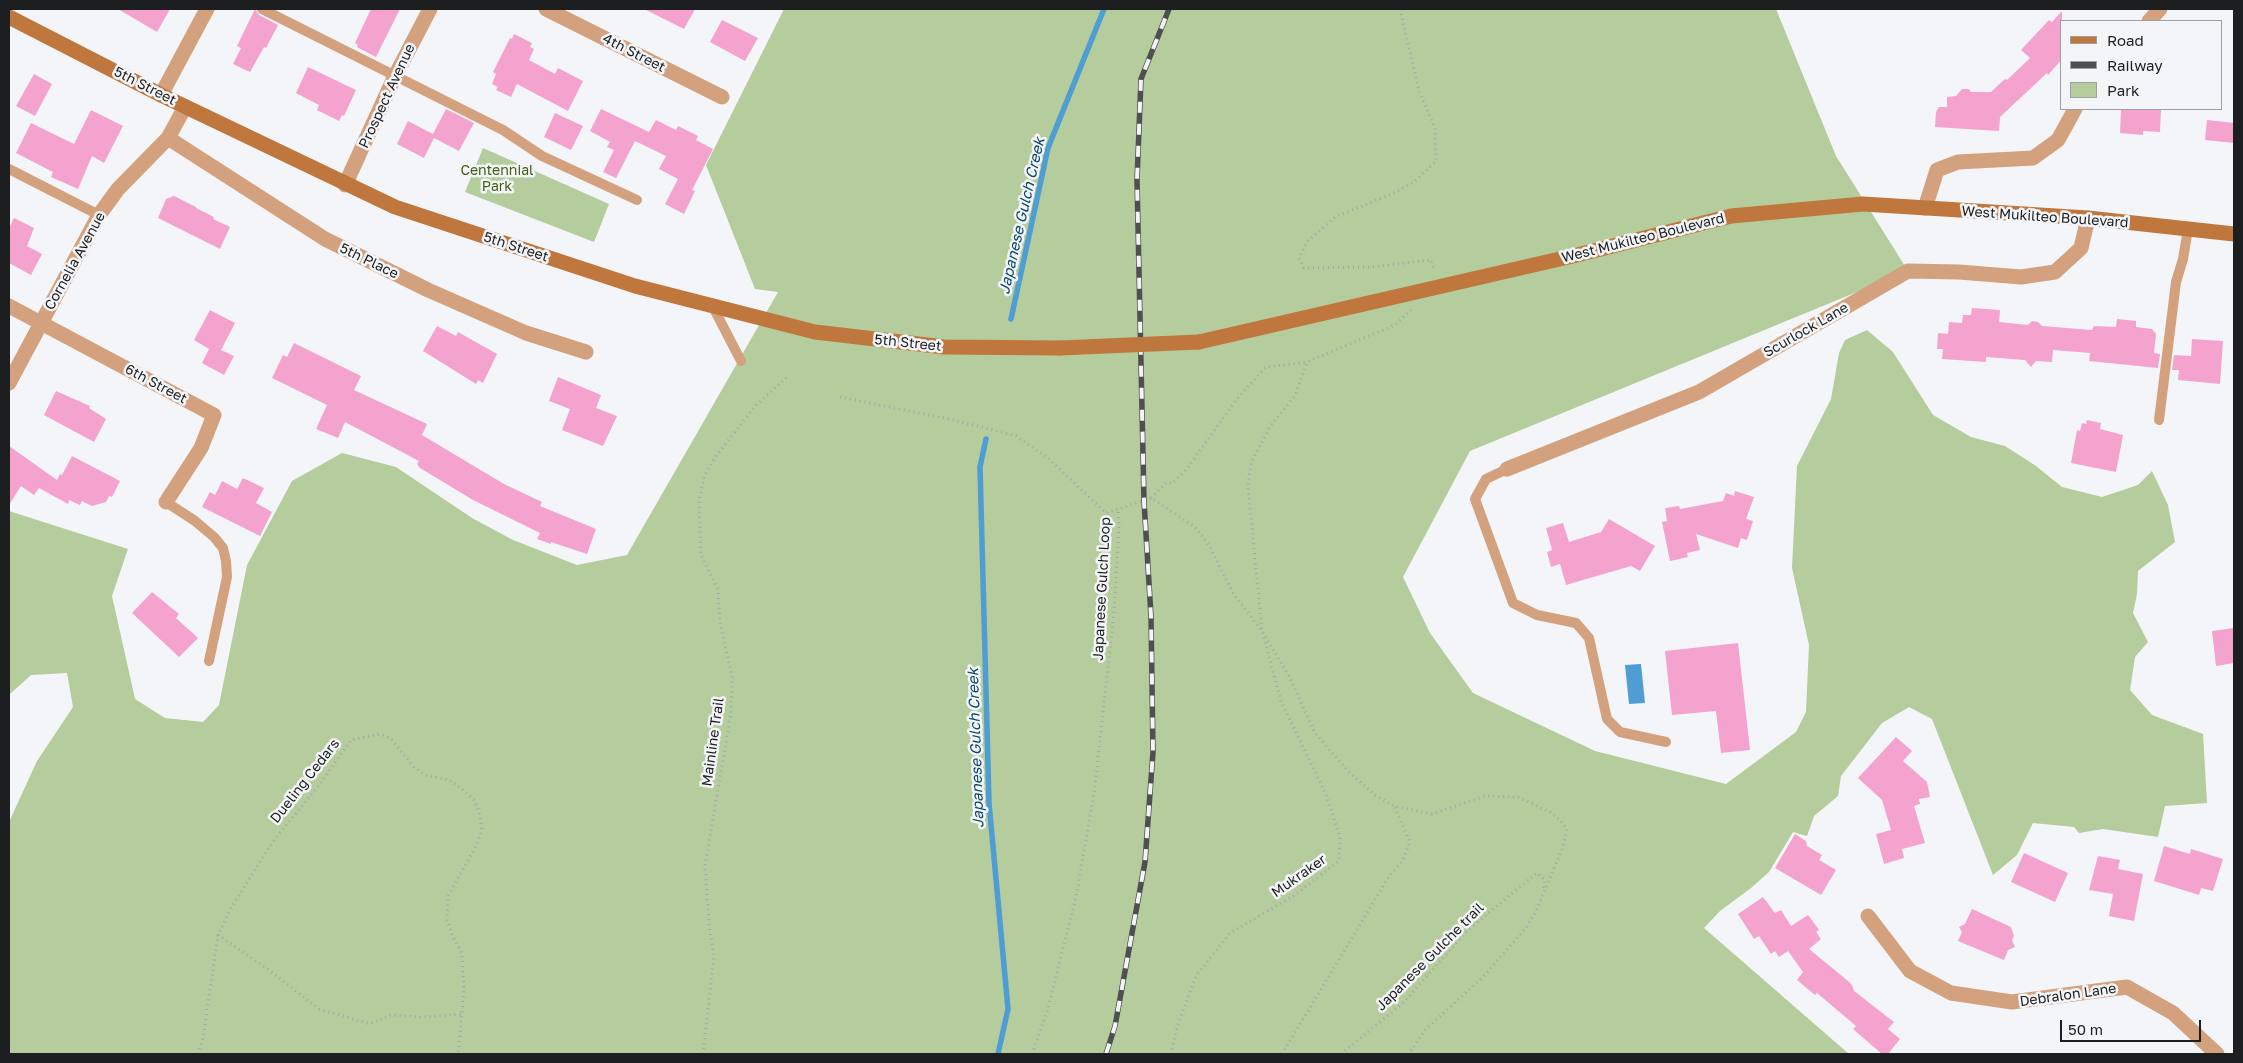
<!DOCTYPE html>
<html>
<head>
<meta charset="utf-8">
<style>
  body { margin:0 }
  #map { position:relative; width:2243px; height:1063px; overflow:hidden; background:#f3f5f8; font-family:"Golos Text",sans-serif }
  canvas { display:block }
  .frame { position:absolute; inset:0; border:10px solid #1d1e1f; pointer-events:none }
  .legend { position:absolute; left:2060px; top:20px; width:162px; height:90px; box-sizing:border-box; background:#f3f5f8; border:1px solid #9d9fa1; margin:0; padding:6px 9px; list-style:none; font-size:15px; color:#1d1e1f }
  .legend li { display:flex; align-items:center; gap:10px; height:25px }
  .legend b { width:25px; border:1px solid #9d9fa1 }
  .scale { position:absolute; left:2060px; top:1020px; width:141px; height:22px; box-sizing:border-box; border:2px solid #1d1e1f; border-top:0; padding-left:6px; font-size:15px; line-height:18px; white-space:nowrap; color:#1d1e1f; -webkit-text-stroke:4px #f3f5f8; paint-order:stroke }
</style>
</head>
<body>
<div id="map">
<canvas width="2243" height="1063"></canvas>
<div class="frame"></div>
<ul class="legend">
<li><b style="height:6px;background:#bf773d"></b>Road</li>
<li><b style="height:6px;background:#4e4f51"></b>Railway</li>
<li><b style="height:14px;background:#b5cc9c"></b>Park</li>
</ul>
<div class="scale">50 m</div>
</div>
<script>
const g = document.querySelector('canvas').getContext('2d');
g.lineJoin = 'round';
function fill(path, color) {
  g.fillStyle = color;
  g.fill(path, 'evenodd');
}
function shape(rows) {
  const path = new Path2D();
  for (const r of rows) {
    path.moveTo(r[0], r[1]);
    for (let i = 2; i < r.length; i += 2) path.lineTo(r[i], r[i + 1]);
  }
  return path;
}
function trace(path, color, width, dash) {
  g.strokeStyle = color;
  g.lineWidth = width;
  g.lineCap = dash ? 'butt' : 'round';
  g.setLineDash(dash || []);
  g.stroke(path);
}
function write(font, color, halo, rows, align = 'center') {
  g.font = font + ' "Golos Text",sans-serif';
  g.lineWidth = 5;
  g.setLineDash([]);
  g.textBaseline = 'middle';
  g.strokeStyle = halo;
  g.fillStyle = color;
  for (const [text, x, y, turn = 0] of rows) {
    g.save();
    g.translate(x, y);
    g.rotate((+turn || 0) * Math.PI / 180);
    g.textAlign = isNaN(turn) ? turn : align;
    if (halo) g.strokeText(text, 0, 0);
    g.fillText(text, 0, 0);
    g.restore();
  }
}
fill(shape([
  [784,9,1776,9,1836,156,1908,271,1470,451,1403,577,1430,633,1473,693,1595,751,1726,784,1796,732,1806,712,1809,645,1792,568,1797,466,1831,399,1839,353,1845,340,1867,330,1893,352,1933,415,1971,437,2005,446,2036,466,2062,487,2102,497,2138,485,2152,471,2168,505,2175,542,2138,571,2137,594,2133,613,2148,642,2135,657,2130,690,2152,715,2203,734,2207,803,2165,806,2158,837,2103,829,2079,833,2074,827,2033,823,2017,855,1993,875,1932,719,1909,707,1882,723,1841,776,1838,796,1814,816,1807,836,1793,832,1769,872,1751,888,1720,911,1704,928,1849,1054,9,1054,9,822,37,761,73,707,67,673,31,675,9,695,9,511,128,549,112,596,135,699,165,718,203,722,219,705,247,565,292,481,342,453,396,467,472,518,513,540,577,565,627,555,778,292,755,289,706,165],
  [483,148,609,204,594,242,465,192]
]), '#b5cc9c');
fill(shape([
  [1641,664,1645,703,1629,704,1625,665]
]), '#4e9ed3');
trace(shape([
  [1011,319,1048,148,1104,9],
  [986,439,980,467,989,803,1008,1009,998,1054]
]), '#4e9ed3', 5.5);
fill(shape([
  [118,9,170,9,157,32],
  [255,9,259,15,278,25,266,48,264,47,250,72,233,64,241,48,237,46],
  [371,9,400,9,376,57,357,47,358,45,355,43],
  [644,9,695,9,684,29],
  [2062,11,2062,59,2048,75,2047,73,2000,117,1999,131,1935,127,1936,112,1939,107,1947,107,1947,97,1956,96,1962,89,1969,89,1971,92,1991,92,2005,79,2007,80,2030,58,2021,50,2049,20,2052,22],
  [722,20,758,38,745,61,710,42],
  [514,34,532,43,530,47,534,49,529,60,555,74,558,68,583,81,568,111,517,84,511,97,496,90,498,87,492,84,496,74,493,72,510,38,512,39],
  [308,67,356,90,344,116,342,115,339,121,317,110,319,105,296,93],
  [34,74,52,84,35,116,16,106],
  [446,109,474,123,459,151,434,138,424,158,397,144,408,121,433,134],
  [601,109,649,132,656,120,676,130,678,126,698,136,696,140,713,149,692,190,695,191,684,214,665,204,678,179,659,169,666,156,635,141,616,178,603,172,614,150,607,147,610,142,590,131],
  [2123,109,2161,109,2160,132,2143,131,2143,135,2120,133,2121,110],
  [91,110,123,126,104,163,92,156,78,189,51,177,53,172,16,153,31,123,74,144],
  [555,113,583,126,571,150,544,137],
  [2207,120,2234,123,2234,143,2205,140],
  [174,196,196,207,196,208,214,217,213,219,230,227,220,249,158,218,166,199],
  [14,218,34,228,27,246,42,254,31,275,9,263,9,228],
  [1972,308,2000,310,1999,322,2028,325,2032,321,2038,322,2042,326,2092,330,2094,326,2116,327,2117,319,2136,321,2136,327,2152,329,2156,334,2154,353,2160,354,2158,368,2089,361,2090,353,2053,350,2052,362,2036,361,2031,367,2025,360,1986,357,1986,362,1942,359,1943,349,1937,349,1938,333,1948,334,1949,322,1962,323,1963,315,1971,315],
  [210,310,235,323,221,350,234,356,224,375,202,363,209,349,194,340],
  [437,326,456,336,458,332,497,354,483,383,478,380,476,384,423,351],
  [2192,339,2223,341,2220,384,2178,380,2179,370,2172,370,2174,355,2191,356],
  [294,343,361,376,354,390,427,424,422,435,504,484,542,502,540,506,596,529,587,554,551,542,551,544,537,539,540,533,473,500,420,468,417,464,419,461,345,422,338,438,316,429,327,405,272,378,283,355,287,357],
  [558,377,601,395,596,408,617,416,603,446,562,430,570,409,549,401],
  [56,391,90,406,89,408,106,419,94,442,44,415],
  [2087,420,2101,423,2100,429,2123,435,2116,472,2071,463,2077,430,2080,431,2082,423,2086,424],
  [9,446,57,480,60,474,62,475,72,456,120,481,112,497,109,496,106,502,92,506,82,501,80,505,69,500,68,504,39,488,34,495,21,486,9,505],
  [243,478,264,488,256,503,272,512,260,536,202,507,210,492,215,495,222,481,237,489],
  [1735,491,1754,497,1746,519,1753,521,1747,540,1741,538,1738,548,1696,534,1700,550,1687,553,1688,557,1670,561,1662,522,1667,521,1665,508,1679,506,1680,509,1723,501,1726,493,1734,496],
  [1609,519,1655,546,1640,571,1631,566,1566,585,1560,564,1551,567,1547,552,1552,550,1546,528,1563,523,1569,542,1601,532],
  [152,592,179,614,176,618,198,638,179,657,132,613],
  [2234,628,2234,663,2216,666,2212,631],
  [1738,643,1750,750,1721,753,1716,711,1672,715,1665,651],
  [1896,737,1912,751,1903,761,1927,782,1930,797,1919,799,1920,804,1914,806,1925,843,1902,849,1904,858,1884,864,1876,834,1891,830,1882,800,1858,778],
  [1795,834,1806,841,1807,846,1822,855,1819,860,1836,870,1821,895,1775,868],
  [2164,846,2190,854,2191,849,2223,859,2213,891,2201,888,2199,895,2154,881],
  [2024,853,2068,873,2055,902,2011,882],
  [2098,856,2120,860,2118,869,2143,874,2134,921,2109,916,2113,894,2089,890],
  [1763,897,1775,913,1781,910,1791,926,1808,915,1819,930,1816,932,1821,939,1809,949,1848,981,1852,985,1854,991,1894,1022,1888,1029,1900,1039,1888,1054,1882,1054,1853,1029,1856,1026,1817,993,1815,995,1797,980,1803,972,1788,951,1779,957,1775,951,1771,954,1759,936,1754,939,1738,914],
  [1972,909,2011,927,2014,936,2012,940,2015,947,2008,950,2004,960,1958,941,1962,932,1959,927,1965,924]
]), '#f4a3cf');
trace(shape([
  [1400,9,1419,91,1435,128,1436,161,1414,182,1394,193,1335,217,1308,241,1299,258,1304,268,1371,267,1431,260,1434,271],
  [840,397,954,420,1016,436,1048,458,1106,513,1151,498,1195,527,1210,547,1233,593,1262,631,1289,676,1315,733,1349,772,1375,795,1394,806,1432,814,1485,796,1518,797,1550,812,1561,821,1567,829,1563,847,1536,911,1526,928,1483,977,1425,1030,1409,1054],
  [1151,498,1166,483,1173,483,1188,467,1237,399,1266,367,1307,362],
  [218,935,269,970,319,1009,370,1024,391,1015,422,1017,462,1014],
  [198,1054,203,1038,218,935,231,908,274,840,320,784,351,740,380,734,391,739,414,767,425,775,449,780,463,790,474,800,479,811,482,830,476,846,448,896,447,920,453,937,462,953,464,991,458,1054],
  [703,1054,714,955,709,925,705,865,731,713,732,676,720,624,718,590,701,555,699,500,705,475,716,456,756,405,787,377],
  [1032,1054,1047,1012,1076,897,1094,794,1114,612,1119,528,1118,509],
  [1171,1054,1177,1027,1196,976,1230,933,1295,895,1339,861,1340,838,1327,797,1281,701,1262,631,1248,486,1251,463,1271,425,1295,396,1307,362,1395,325,1411,310],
  [1282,1054,1388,878,1403,860,1410,842,1394,806],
  [1341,1054,1403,1003,1468,930,1527,881,1537,873,1545,880,1543,889]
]), '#a6a7a9', 3, [1, 4]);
trace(shape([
  [262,9,503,130,542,156,637,200],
  [9,169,99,215],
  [713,307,741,361],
  [2159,420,2176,282,2183,259,2188,229],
  [1507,469,1486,479,1475,499,1513,603,1537,615,1576,623,1589,638,1607,719,1620,732,1666,742],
  [166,502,195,521,214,537,223,548,226,561,227,577,209,661]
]), '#d3a17d', 10);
trace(shape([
  [546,9,722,97],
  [2149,21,2160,9],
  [161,95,207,9],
  [168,138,325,239,428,290,526,333,586,352],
  [345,185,395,76,430,9],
  [1925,208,1937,170,1958,162,2033,158,2058,140,2075,109],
  [9,306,214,415,201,448,166,502],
  [9,383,99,215,118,189,168,138,185,107],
  [1507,469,1699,392,1908,271,1959,272,2021,277,2055,272,2081,248,2088,218],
  [1868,916,1910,971,1951,993,2012,1002,2127,987,2173,1013,2217,1054]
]), '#d3a17d', 15);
trace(shape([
  [9,17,161,95,395,207,635,286,815,332,944,347,1060,348],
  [1199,342,1577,255,1731,216,1863,204,2088,218,2234,234]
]), '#bf773d', 15);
const rail = shape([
  [1106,1054,1115,1026,1145,862,1153,752,1151,616,1144,501,1137,180,1141,79,1169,9]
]);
trace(rail, '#4e4f51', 5.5);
trace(rail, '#f3f5f8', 4, [11]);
trace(shape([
  [1060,348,1199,342]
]), '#bf773d', 15);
write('14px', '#1d1e1f', '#f3f5f8', [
  ["4th Street",634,53,27],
  ["5th Street",145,86,27],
  ["Prospect Avenue",387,96,-65],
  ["West Mukilteo Boulevard",2045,217,4],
  ["West Mukilteo Boulevard",1643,238,-14],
  ["5th Street",516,247,18],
  ["Cornelia Avenue",75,261,-61],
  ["5th Place",369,261,26],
  ["Scurlock Lane",1806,330,-30],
  ["5th Street",908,343,6],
  ["6th Street",156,384,28],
  ["Japanese Gulch Loop",1102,589,-87],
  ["Mainline Trail",713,742,-82],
  ["Dueling Cedars",305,781,-52],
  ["Mukraker",1299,876,-35],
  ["Japanese Gulche trail",1430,957,-45],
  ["Debralon Lane",2068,995,-8]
]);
write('14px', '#42620f', '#f3f5f8', [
  ["Centennial",497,171],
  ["Park",497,187]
]);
write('italic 15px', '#09496d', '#f3f5f8', [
  ["Japanese Gulch Creek",1022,216,-77],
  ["Japanese Gulch Creek",976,748,-92]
]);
</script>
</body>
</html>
